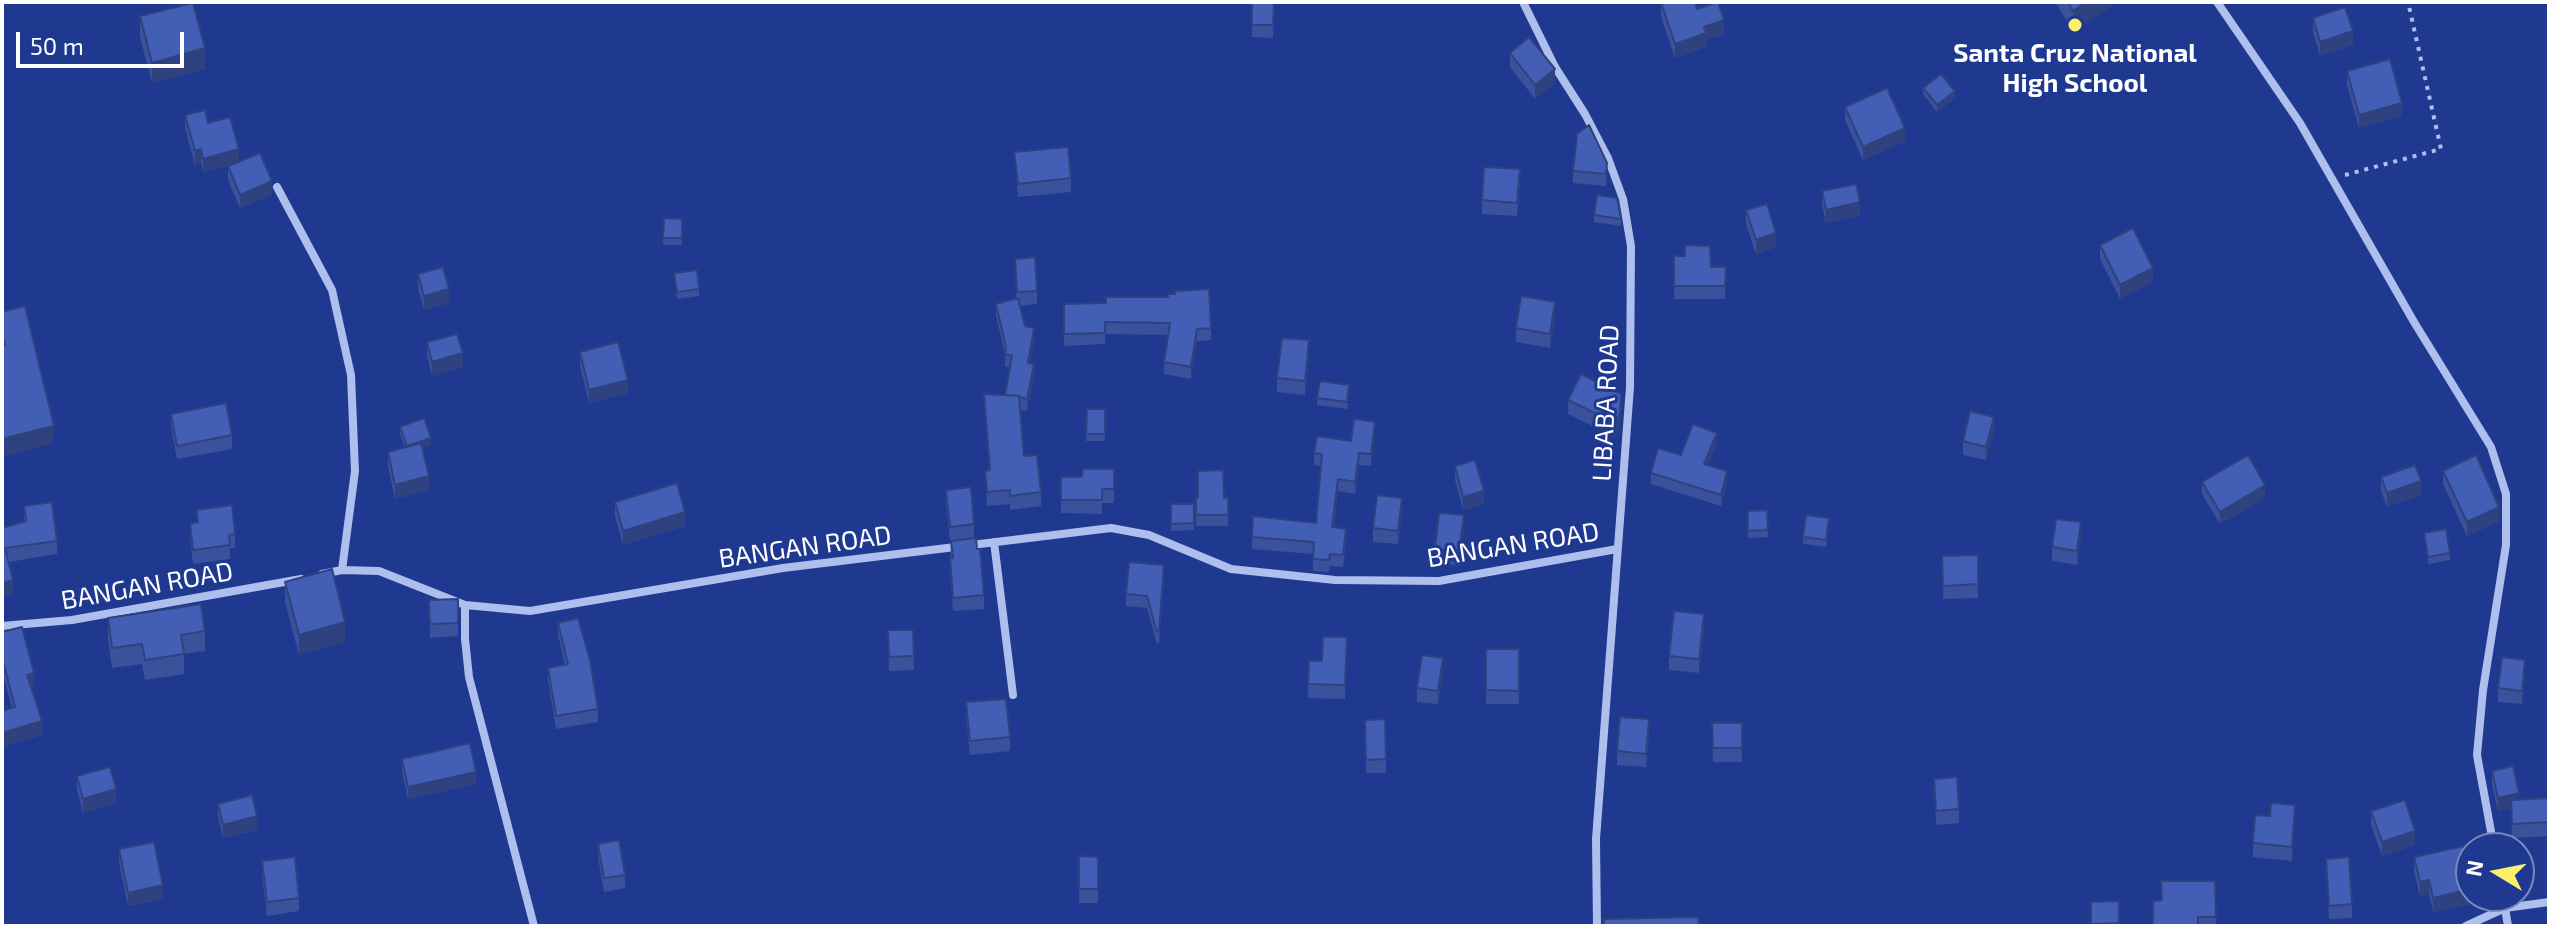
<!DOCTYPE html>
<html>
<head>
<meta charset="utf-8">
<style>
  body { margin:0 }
  #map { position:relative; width:2551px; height:928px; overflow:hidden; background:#1e398f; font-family:"Exo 2",sans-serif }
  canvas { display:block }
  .frame { position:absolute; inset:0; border:4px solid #fff; pointer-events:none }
  .north { position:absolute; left:2455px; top:832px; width:80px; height:80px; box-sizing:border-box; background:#1e398f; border:2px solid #7888bc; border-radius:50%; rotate:280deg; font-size:22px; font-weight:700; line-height:32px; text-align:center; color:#fff }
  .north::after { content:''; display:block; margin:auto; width:28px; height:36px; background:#fcef6d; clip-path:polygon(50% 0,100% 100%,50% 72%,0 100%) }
  .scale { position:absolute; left:16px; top:32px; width:168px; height:36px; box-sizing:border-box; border:4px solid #fff; border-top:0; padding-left:10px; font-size:24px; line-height:28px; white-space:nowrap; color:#fff; -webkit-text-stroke:6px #1e398f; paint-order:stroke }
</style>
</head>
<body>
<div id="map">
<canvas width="2551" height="928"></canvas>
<div class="frame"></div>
<div class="north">N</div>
<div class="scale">50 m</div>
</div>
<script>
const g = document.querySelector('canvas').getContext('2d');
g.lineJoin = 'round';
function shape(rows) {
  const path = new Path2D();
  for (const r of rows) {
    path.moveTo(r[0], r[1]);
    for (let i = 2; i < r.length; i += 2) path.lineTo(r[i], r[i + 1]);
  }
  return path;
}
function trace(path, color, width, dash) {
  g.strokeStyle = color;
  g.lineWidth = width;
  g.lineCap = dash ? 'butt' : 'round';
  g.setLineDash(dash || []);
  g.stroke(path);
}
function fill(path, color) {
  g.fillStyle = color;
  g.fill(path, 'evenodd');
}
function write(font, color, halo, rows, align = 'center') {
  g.font = font + ' "Exo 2",sans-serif';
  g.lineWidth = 6;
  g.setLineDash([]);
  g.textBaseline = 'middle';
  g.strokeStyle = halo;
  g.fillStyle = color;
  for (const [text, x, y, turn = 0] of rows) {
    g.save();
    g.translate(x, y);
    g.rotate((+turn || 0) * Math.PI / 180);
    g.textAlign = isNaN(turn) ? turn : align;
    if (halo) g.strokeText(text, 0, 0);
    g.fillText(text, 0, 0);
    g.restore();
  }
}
trace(shape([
  [2345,175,2441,149,2408,2]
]), '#aebeed', 4, [4, 6]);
trace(shape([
  [1523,2,1555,67,1585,114,1608,158,1623,199,1631,246,1630,387,1596,839,1597,926],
  [2217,2,2300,123,2414,322,2491,447,2506,494,2506,545,2483,690,2477,755,2494,848],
  [277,187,332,290,351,375,355,471,342,570],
  [994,542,1013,695],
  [322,574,342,570,379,571,465,605,530,611,783,568,1111,528,1149,535,1231,569,1335,580,1439,581,1617,549],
  [465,605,465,639,469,677,534,926],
  [2,626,72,620,301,579],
  [2503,896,2508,926],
  [2466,926,2505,908,2549,902]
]), '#aebeed', 8);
fill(shape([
  [1252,2,1274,2,1273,38,1252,37],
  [1661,2,1697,9,1724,34,1706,40,1706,47,1675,58,1661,16],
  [2055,2,2117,2,2073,31],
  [140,16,205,69,152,83,140,37],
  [2313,18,2353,45,2320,56,2313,32],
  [1510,53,1555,83,1535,99,1510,67],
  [2347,71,2402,116,2359,128,2347,85],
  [1923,88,1955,98,1937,112,1923,94],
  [1845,107,1905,141,1863,160,1845,120],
  [185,115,208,123,239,162,272,195,240,208,228,180,228,166,203,172,201,163,195,165,185,128],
  [1589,125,1607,176,1606,186,1573,183,1573,171],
  [1014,152,1071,178,1071,192,1018,197],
  [1520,183,1517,216,1482,214,1482,200],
  [1822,191,1860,216,1826,223,1822,205],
  [1746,210,1776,247,1756,254,1746,224],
  [1594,215,1621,219,1621,226,1594,222],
  [664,218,682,219,682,245,663,245],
  [2100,245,2153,282,2120,299,2100,259],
  [1674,256,1685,256,1711,267,1726,267,1725,299,1674,299],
  [1015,259,1037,291,1037,304,1020,306,1025,326,1034,340,1030,364,1034,376,1027,411,1020,410,1024,456,1041,492,1041,506,1010,510,1010,504,987,506,985,471,989,470,984,394,1005,395,1009,367,1005,366,1005,354,996,316,996,304,1016,299],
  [674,273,699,289,699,296,677,299],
  [418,274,449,303,424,310,418,288],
  [1064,304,1211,328,1211,340,1197,341,1191,379,1164,374,1164,362,1168,335,1105,334,1105,344,1064,346],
  [1555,316,1550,348,1516,342,1516,328],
  [427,342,463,367,432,376,427,356],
  [580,352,628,393,589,403,580,366],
  [1309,354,1305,395,1277,392,1277,378],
  [1349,392,1347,409,1317,405,1317,398],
  [1568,400,1621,408,1620,426,1615,437,1568,414],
  [1087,409,1105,409,1105,441,1086,441],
  [171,414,232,435,232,449,177,459,171,427],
  [400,427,431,445,422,448,429,490,395,499,388,466,388,452,405,447,400,434],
  [1994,430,1986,460,1963,455,1963,441],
  [1375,434,1371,466,1359,465,1355,494,1338,491,1334,527,1346,540,1343,567,1330,566,1329,572,1313,571,1313,554,1252,549,1253,516,1316,523,1321,466,1314,465,1314,453],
  [1717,444,1708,465,1727,481,1721,506,1651,484,1651,473,1681,455],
  [1455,466,1484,504,1463,510,1455,480],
  [1114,469,1114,503,1102,503,1102,514,1061,513,1061,477,1082,477],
  [2443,471,2499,521,2467,536,2443,484],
  [2381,477,2421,495,2387,507,2381,491],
  [2202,482,2265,498,2220,524,2202,494],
  [946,490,974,524,974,538,950,541,946,503],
  [1196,498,1228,498,1228,526,1196,526],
  [615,502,685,526,623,545,615,516],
  [1171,504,1194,504,1194,530,1171,531],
  [24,506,57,541,57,554,9,562,13,594,2,597,2,528,24,522],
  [197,510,235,534,235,548,230,548,230,559,193,564,190,537,190,524,197,523],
  [1767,510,1768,537,1748,538,1748,511],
  [1402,512,1398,544,1373,542,1373,528],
  [1829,525,1826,547,1803,544,1803,537],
  [1464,529,1459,566,1435,563,1435,549],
  [2424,533,2450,553,2450,560,2428,564],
  [2081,536,2077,565,2052,561,2052,547],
  [951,541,984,595,984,609,953,611,950,572],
  [1978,555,1978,598,1943,599,1942,556],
  [1164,576,1159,643,1157,644,1147,608,1126,606,1126,594],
  [285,582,345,642,299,655,285,602],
  [458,599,458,636,430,638,429,600],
  [108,618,205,631,205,651,184,654,184,674,145,680,142,664,112,668,108,639],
  [558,623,598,709,598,722,556,729,548,680,548,668,565,665,558,635],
  [1704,628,1699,673,1669,670,1669,656],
  [888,630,913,630,914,670,889,671],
  [2,632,34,686,31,687,42,735,2,747,2,711,12,708,2,671],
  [1347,637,1345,699,1308,698,1309,661,1322,661],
  [1486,649,1519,649,1519,704,1486,704],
  [1443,672,1438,704,1417,702,1417,688],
  [2525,674,2522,704,2498,702,2498,688],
  [966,702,1010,737,1010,751,970,755,966,716],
  [1365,720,1386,759,1386,773,1366,773],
  [1712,723,1742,723,1742,762,1713,762],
  [1649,733,1646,767,1617,765,1617,751],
  [402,759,476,784,408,799,402,771],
  [2492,771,2519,800,2549,798,2549,836,2512,838,2511,808,2498,811,2492,785],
  [77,776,116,803,83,813,77,790],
  [1934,779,1959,809,1959,823,1936,825],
  [218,804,257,830,223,838,218,817],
  [2371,811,2415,845,2382,856,2371,825],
  [2295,819,2292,861,2253,857,2253,843],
  [598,844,625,875,625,888,604,892,598,857],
  [119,849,163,899,128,906,119,863],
  [1079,856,1098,857,1098,903,1079,903],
  [2414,857,2474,896,2474,903,2433,912,2429,894,2420,896,2414,871],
  [2326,859,2352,904,2352,918,2329,919],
  [262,861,299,898,299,911,267,916,262,875],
  [2161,881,2215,881,2216,926,2147,926,2153,924,2153,901,2161,900],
  [2119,901,2119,926,2091,926,2091,902]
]), '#3a529c');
fill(shape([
  [2086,2,2117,2,2073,31,2073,11],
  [1724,20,1724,34,1706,40,1706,47,1675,58,1675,44,1704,27],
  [2353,31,2353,45,2320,56,2320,42],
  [205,48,205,69,152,83,152,63],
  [1555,69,1555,83,1535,99,1535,85],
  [1955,91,1955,98,1937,112,1937,105],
  [2402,103,2402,116,2359,128,2359,115],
  [1905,128,1905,141,1863,160,1863,147],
  [201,149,201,163,195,165,195,151],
  [239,149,239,163,203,172,203,159],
  [272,181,272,195,240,208,240,195],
  [1860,202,1860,216,1826,223,1826,210],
  [1776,233,1776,247,1756,254,1756,240],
  [2153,268,2153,282,2120,299,2120,285],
  [449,289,449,303,424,310,424,296],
  [1555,302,1555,316,1550,348,1550,334],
  [1034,328,1034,340,1028,375,1028,363],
  [1197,329,1197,341,1191,379,1191,367],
  [1309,340,1309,354,1305,395,1305,381],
  [463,353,463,367,432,376,432,362],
  [1034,364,1034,376,1027,411,1027,399],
  [628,380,628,393,589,403,589,390],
  [1621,394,1620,426,1615,437,1615,423],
  [1994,417,1994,430,1986,460,1986,447],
  [1375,422,1375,434,1371,466,1371,454],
  [54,426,54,443,2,457,2,439],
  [1717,433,1717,444,1704,475,1704,464],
  [431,438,431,445,407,453,407,446],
  [1359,453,1359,465,1355,494,1355,482],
  [1727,471,1727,481,1721,506,1721,495],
  [429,476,429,490,395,499,395,485],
  [1338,479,1338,491,1332,539,1332,527],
  [2421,481,2421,495,2387,507,2387,493],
  [2265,485,2265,498,2220,524,2220,512],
  [1484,491,1484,504,1463,510,1463,497],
  [1402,498,1402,512,1398,544,1398,531],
  [2499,507,2499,521,2467,536,2467,522],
  [685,512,685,526,623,545,623,531],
  [1464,515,1464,529,1459,566,1459,552],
  [2081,522,2081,536,2077,565,2077,551],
  [13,580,13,594,2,597,2,583],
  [1704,614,1704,628,1699,673,1699,659],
  [345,622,345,642,299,655,299,635],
  [1443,658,1443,672,1438,704,1438,691],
  [2525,660,2525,674,2522,704,2522,691],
  [34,673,34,686,27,688,27,675],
  [42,721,42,735,2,747,2,733],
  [476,772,476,784,408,799,408,787],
  [116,789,116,803,83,813,83,799],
  [2519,793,2519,807,2498,811,2498,798],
  [2295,805,2295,819,2292,861,2292,847],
  [257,816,257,830,223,838,223,825],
  [2415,831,2415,845,2382,856,2382,842],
  [2429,880,2429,894,2420,896,2420,882],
  [163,885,163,899,128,906,128,893],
  [2471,889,2471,896,2474,896,2474,903,2433,912,2433,898]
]), '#2f427f');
const building = shape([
  [1252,2,1274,2,1273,25,1252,25,1252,2],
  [1661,2,1695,2,1697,9,1718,2,1724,20,1704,27,1706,33,1675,44,1661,2],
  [2068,2,2086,2,2073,11,2068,2],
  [193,3,205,48,152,63,140,16,193,3],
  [2345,7,2353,31,2320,42,2313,18,2345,7],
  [1529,37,1555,69,1535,85,1510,53,1529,37],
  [2390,59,2402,103,2359,115,2347,71,2390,59],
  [1941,74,1955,91,1937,105,1923,88,1941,74],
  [1887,88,1905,128,1863,147,1845,107,1887,88],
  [205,110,208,123,230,117,239,149,203,159,201,149,195,151,185,115,205,110],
  [1589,125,1607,163,1606,174,1573,171,1577,134,1589,125],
  [1068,147,1071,178,1018,184,1014,152,1068,147],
  [260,153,272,181,240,195,228,166,260,153],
  [1484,167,1520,169,1517,203,1482,200,1484,167],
  [1856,184,1860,202,1826,210,1822,191,1856,184],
  [1597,195,1617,198,1621,219,1594,215,1597,195],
  [1767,204,1776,233,1756,240,1746,210,1767,204],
  [664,218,682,219,682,238,663,238,664,218],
  [2133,228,2153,268,2120,285,2100,245,2133,228],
  [1685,245,1710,246,1711,267,1726,267,1725,286,1674,286,1674,256,1685,256,1685,245],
  [1035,257,1037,291,1017,292,1015,259,1035,257],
  [443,267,449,289,424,296,418,274,443,267],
  [697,270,699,289,677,292,674,273,697,270],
  [1209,289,1211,328,1197,329,1191,367,1164,362,1170,323,1105,322,1105,333,1064,334,1064,304,1106,303,1106,297,1168,297,1168,294,1175,294,1175,291,1209,289],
  [1521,296,1555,302,1550,334,1516,328,1521,296],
  [1018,298,1025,326,1034,328,1028,363,1034,364,1027,399,1019,397,1019,396,1005,395,1012,356,1005,354,1006,347,996,304,1018,298],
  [25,306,54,426,2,439,2,345,5,345,2,334,2,312,25,306],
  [457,334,463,353,432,362,427,342,457,334],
  [1282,338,1309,340,1305,381,1277,378,1282,338],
  [618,342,628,380,589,390,580,352,618,342],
  [1581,374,1621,394,1620,413,1615,423,1568,400,1581,374],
  [1320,381,1349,385,1347,402,1317,398,1320,381],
  [984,394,1019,396,1024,456,1037,455,1041,492,1010,496,1010,490,987,492,985,471,990,470,984,394],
  [226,403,232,435,177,446,171,414,226,403],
  [1087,409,1105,409,1105,434,1086,434,1087,409],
  [1970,411,1994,417,1986,447,1963,441,1970,411],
  [424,418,431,438,407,446,400,427,424,418],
  [1354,419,1375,422,1371,454,1359,453,1355,482,1338,479,1332,527,1346,529,1343,555,1330,554,1329,560,1313,559,1314,542,1252,537,1253,516,1316,523,1322,454,1314,453,1317,436,1351,441,1354,419],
  [1693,424,1717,433,1704,464,1727,471,1721,495,1651,473,1658,448,1681,455,1693,424],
  [421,443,429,476,395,485,388,452,421,443],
  [2248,455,2265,485,2220,512,2202,482,2248,455],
  [2476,455,2499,507,2467,522,2443,471,2476,455],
  [1475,460,1484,491,1463,497,1455,466,1475,460],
  [2415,465,2421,481,2387,493,2381,477,2415,465],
  [1083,469,1114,469,1114,489,1102,489,1102,500,1061,500,1061,477,1082,477,1083,469],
  [1223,470,1224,498,1228,498,1228,515,1196,515,1196,498,1198,498,1198,471,1223,470],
  [677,483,685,512,623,531,615,502,677,483],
  [971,487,974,524,950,527,946,490,971,487],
  [1377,495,1402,498,1398,531,1373,528,1377,495],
  [52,502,57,541,5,548,13,580,2,583,2,528,26,521,24,506,52,502],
  [1171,504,1194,504,1194,523,1171,524,1171,504],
  [232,505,235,534,229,535,230,545,193,550,190,524,198,522,197,510,232,505],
  [1767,510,1768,530,1748,531,1748,511,1767,510],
  [1439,513,1464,515,1459,552,1435,549,1439,513],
  [1806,515,1829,518,1826,540,1803,537,1806,515],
  [2056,519,2081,522,2077,551,2052,547,2056,519],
  [2446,529,2450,553,2428,557,2424,533,2446,529],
  [976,538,977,549,980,549,984,595,953,598,950,558,953,558,951,541,976,538],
  [1978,555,1978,584,1943,586,1942,556,1978,555],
  [1129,562,1164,565,1159,631,1157,632,1147,596,1126,594,1129,562],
  [332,569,345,622,299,635,285,582,332,569],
  [458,599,458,623,430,624,429,600,458,599],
  [201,604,205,631,181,635,184,654,145,660,142,644,112,648,108,618,201,604],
  [1674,611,1704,614,1699,659,1669,656,1674,611],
  [578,618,590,660,598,709,556,716,548,668,568,664,558,623,578,618],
  [22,627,34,673,27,675,42,721,2,733,2,711,15,707,2,657,2,632,22,627],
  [888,630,913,630,914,656,889,657,888,630],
  [1323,637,1347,637,1345,685,1308,684,1309,661,1322,661,1323,637],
  [1486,649,1519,649,1519,691,1486,690,1486,649],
  [1422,655,1443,658,1438,691,1417,688,1422,655],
  [2502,657,2525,660,2522,691,2498,688,2502,657],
  [1006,699,1010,737,970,741,966,702,1006,699],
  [1620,717,1649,719,1646,754,1617,751,1620,717],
  [1385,719,1386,759,1366,760,1365,720,1385,719],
  [1712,723,1742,723,1742,748,1713,748,1712,723],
  [470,743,476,772,408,787,402,759,470,743],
  [2513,766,2519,793,2498,798,2492,771,2513,766],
  [110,767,116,789,83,799,77,776,110,767],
  [1957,777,1959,809,1936,811,1934,779,1957,777],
  [252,795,257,816,223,825,218,804,252,795],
  [2549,798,2549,822,2512,824,2511,800,2549,798],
  [2405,800,2415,831,2382,842,2371,811,2405,800],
  [2271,803,2295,805,2292,847,2253,843,2255,815,2270,816,2271,803],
  [619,840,625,875,604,878,598,844,619,840],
  [154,842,163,885,128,893,119,849,154,842],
  [2464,846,2471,877,2471,889,2433,898,2429,880,2420,882,2414,857,2464,846],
  [1079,856,1098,857,1098,889,1079,889,1079,856],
  [295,857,299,898,267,902,262,861,295,857],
  [2349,857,2352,904,2329,906,2326,859,2349,857],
  [2161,881,2215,881,2216,917,2198,917,2198,926,2147,926,2147,925,2153,924,2153,901,2162,900,2161,881],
  [2119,901,2119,923,2091,924,2091,902,2119,901],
  [1698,917,1699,926,1604,926,1604,919,1698,917]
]);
fill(building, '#435fb5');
trace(building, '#2f427f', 2);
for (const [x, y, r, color] of [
  [2075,25,8,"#fcef6d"]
]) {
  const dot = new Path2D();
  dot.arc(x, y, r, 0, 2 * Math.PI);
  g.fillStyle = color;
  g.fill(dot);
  trace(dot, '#1e398f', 3);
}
write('bold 26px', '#fff', '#1e398f', [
  ["Santa Cruz National",2075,53],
  ["High School",2075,83]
]);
write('26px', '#fff', '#1e398f', [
  ["LIBABA ROAD",1606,403,-87],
  ["BANGAN ROAD",1513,545,-9],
  ["BANGAN ROAD",805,547,-8],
  ["BANGAN ROAD",147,586,-10]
]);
</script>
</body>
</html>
